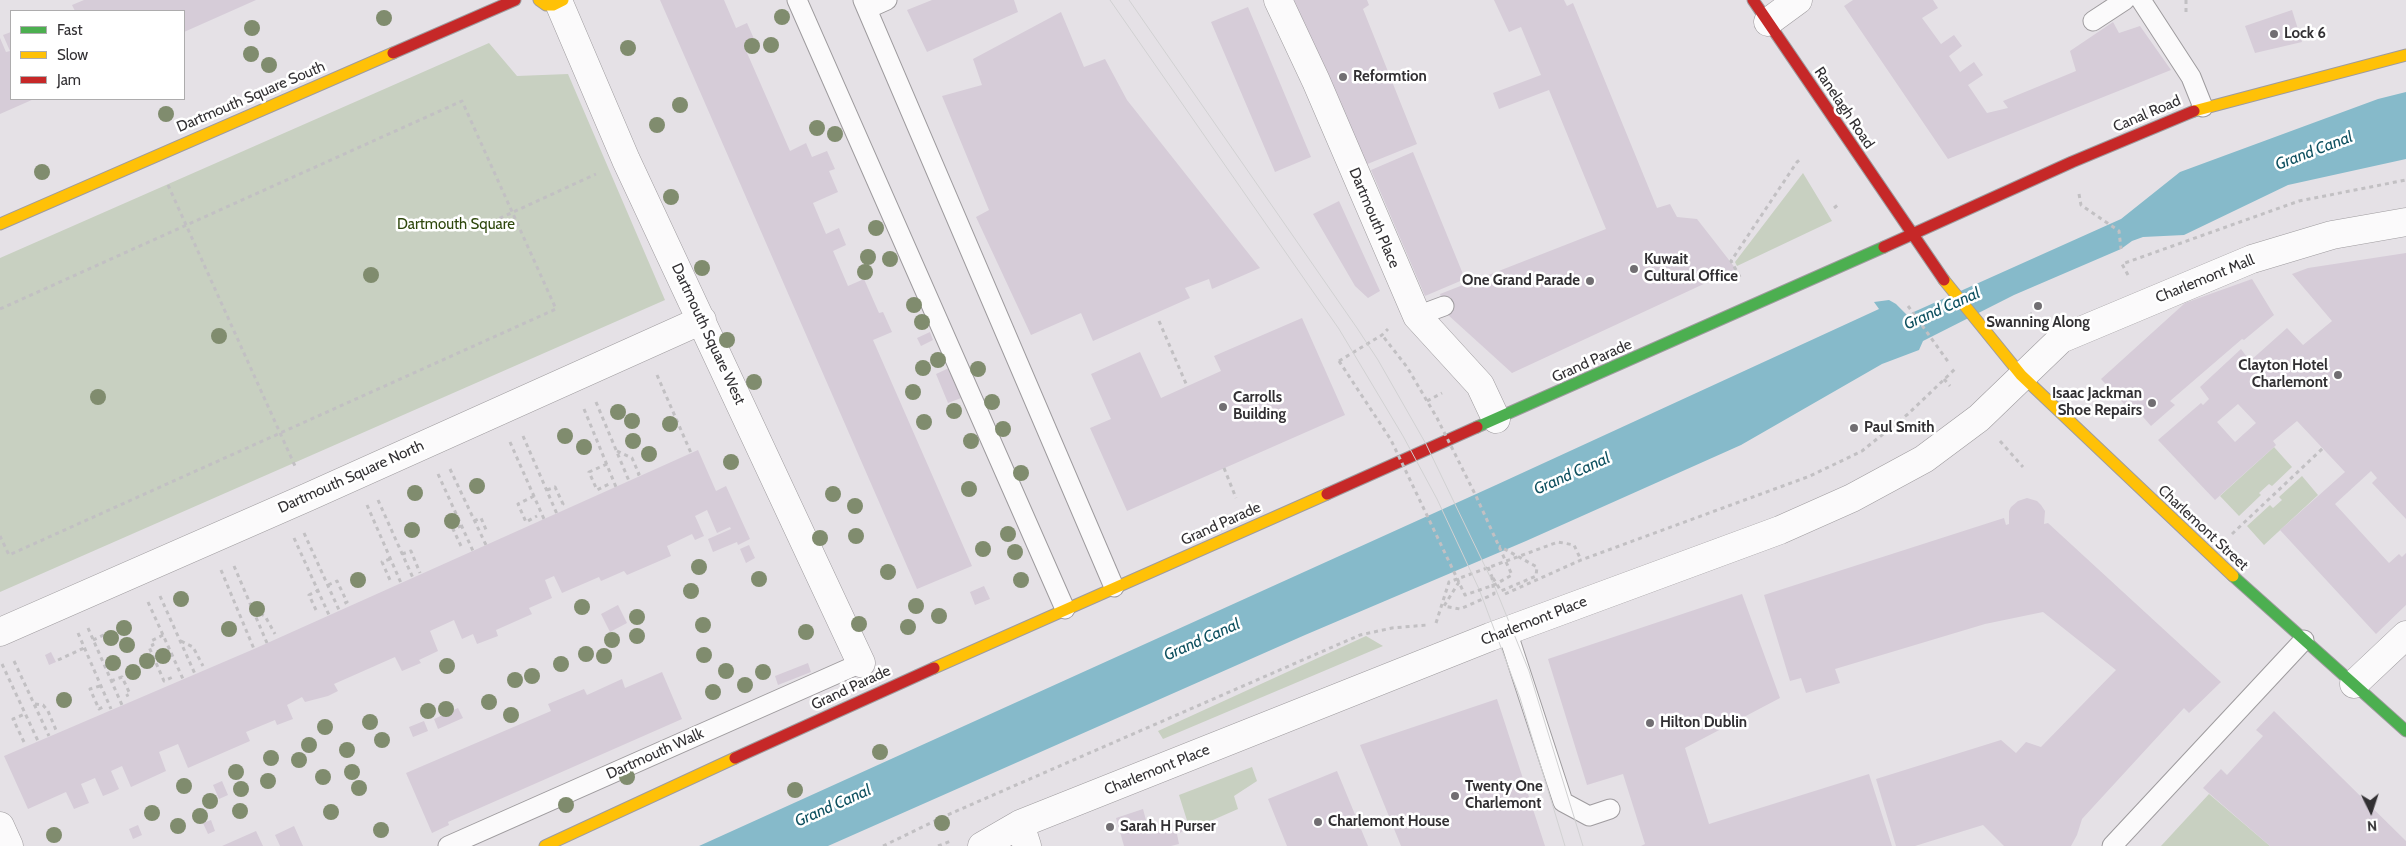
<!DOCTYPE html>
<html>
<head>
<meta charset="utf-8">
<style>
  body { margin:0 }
  #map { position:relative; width:2406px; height:846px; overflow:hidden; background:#e5e1e6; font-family:Cabin,sans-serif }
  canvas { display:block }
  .legend { position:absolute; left:10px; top:10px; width:175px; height:90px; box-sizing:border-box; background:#fff; border:1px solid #adacad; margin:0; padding:6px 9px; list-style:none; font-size:15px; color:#323033 }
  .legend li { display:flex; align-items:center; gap:10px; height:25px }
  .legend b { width:25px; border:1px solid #adacad }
  .north { position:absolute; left:2346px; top:786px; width:50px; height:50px; -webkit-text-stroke:4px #fff; paint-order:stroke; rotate:176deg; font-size:14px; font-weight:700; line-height:20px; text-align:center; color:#323033 }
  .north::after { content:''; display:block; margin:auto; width:18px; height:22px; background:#323033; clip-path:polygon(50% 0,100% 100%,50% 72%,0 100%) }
</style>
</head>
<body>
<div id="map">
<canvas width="2406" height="846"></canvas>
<ul class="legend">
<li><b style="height:6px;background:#4caf50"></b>Fast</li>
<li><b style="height:6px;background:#ffc107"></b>Slow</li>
<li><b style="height:6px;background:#c62828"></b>Jam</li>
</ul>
<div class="north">N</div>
</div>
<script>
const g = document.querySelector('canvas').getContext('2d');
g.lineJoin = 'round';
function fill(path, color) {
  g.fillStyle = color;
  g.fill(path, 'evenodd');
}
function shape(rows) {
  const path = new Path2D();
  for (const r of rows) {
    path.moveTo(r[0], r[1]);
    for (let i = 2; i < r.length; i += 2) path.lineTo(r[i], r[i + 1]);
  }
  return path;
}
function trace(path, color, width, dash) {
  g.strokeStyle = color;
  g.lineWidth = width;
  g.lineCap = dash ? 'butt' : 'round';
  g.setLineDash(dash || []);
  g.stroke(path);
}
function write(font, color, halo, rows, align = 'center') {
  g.font = font + ' Cabin,sans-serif';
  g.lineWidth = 5;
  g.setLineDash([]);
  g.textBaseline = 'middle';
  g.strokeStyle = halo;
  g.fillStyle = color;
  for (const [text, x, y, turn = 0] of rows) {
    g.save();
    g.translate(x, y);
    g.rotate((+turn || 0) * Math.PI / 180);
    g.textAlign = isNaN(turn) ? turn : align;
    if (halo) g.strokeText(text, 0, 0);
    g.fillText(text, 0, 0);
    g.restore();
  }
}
fill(shape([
  [489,43,517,76,568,74,665,300,0,592,0,258],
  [1803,173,1832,221,1737,266,1735,262],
  [2274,447,2292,467,2272,486,2269,484,2259,493,2261,495,2239,516,2220,496],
  [2302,476,2318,495,2264,545,2247,526,2270,505,2273,508,2282,500,2279,497],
  [1366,636,1383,646,1163,739,1158,731],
  [1252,767,1257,781,1234,796,1238,809,1190,830,1179,795],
  [2209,794,2270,846,2161,846]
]), '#c8d0c1');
fill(shape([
  [2406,92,2406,159,2288,185,2184,235,2143,237,2132,241,2121,249,2014,295,1923,341,1919,350,1882,364,1741,445,1526,541,1305,635,828,846,699,846,1496,485,1879,309,1874,302,1889,300,1896,304,1907,315,2121,219,2180,172,2378,99]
]), '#86baca');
fill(shape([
  [84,0,256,0,184,32,184,11,75,11,72,5],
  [660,0,724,0,736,28,747,23,755,41,744,46,790,151,806,143,812,157,827,151,835,169,829,171,838,192,813,203,826,234,839,228,846,245,833,251,848,286,864,279,879,313,883,312,892,332,873,340,972,566,917,589],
  [932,0,1014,0,1018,12,927,52,907,10],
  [1292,0,1367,0,1369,5,1363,9,1417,144,1360,167],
  [1494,0,1564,0,1567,6,1573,3,1657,208,1670,204,1677,217,1697,219,1736,269,1512,373,1447,314,1440,294,1606,229,1549,90,1499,109,1493,93,1541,75,1521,27,1509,32],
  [1853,0,1933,0,1938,8,1922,18,1941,44,1954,35,1962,46,1949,56,1960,72,1974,62,1983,75,1968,85,1987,113,2008,108,2003,101,2076,71,2070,51,2113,22,2119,33,2140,26,2171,70,1948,159,1844,6],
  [1248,7,1311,157,1275,172,1211,22],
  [2292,10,2302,42,2255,53,2245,26],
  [1061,12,1084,67,1105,59,1127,100,1260,268,1212,289,1209,279,1185,288,1190,298,1093,341,1081,313,1031,335,976,217,989,210,942,96,982,85,973,59],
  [11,32,11,99,34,99,0,114,0,38,6,52,10,51,3,35],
  [1413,152,1465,279,1425,296,1371,170],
  [1339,201,1380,291,1368,298,1355,286,1313,214],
  [2406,253,2406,519,2372,483,2377,478,2371,471,2335,504,2389,563,2399,554,2402,557,2406,553,2406,605,2376,634,2280,530,2345,472,2297,421,2273,441,2276,445,2274,447,2215,500,2158,440,2201,403,2203,405,2209,399,2200,387,2241,349,2250,361,2287,328,2303,345,2332,321,2292,274,2308,268],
  [2238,404,2256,423,2235,442,2217,422],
  [2252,279,2274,315,2244,340,2242,339,2170,401,2175,405,2151,426,2129,401,2125,405,2101,379,2185,303],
  [1302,318,1345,415,1127,511,1090,428,1111,419,1091,374,1140,352,1161,398,1221,371,1214,356],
  [930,332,933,340,921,346,917,338],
  [949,368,961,398,948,403,936,374],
  [698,450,716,491,726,486,750,539,738,545,737,542,713,552,708,539,731,529,730,527,717,533,707,510,695,516,704,536,695,540,692,534,667,546,671,556,627,575,624,571,601,581,599,577,562,593,554,576,545,580,552,598,529,608,532,614,496,630,498,636,477,644,473,634,462,639,454,620,430,631,438,651,419,660,421,663,402,671,395,657,334,684,338,691,328,696,305,702,302,697,287,705,293,719,277,725,275,720,246,732,250,741,188,768,178,744,159,752,166,771,131,787,122,766,111,771,119,789,113,792,103,796,95,778,81,784,89,803,74,809,66,792,28,809,4,756,254,649],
  [2027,498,2037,501,2041,505,2045,511,2044,524,2048,523,2221,682,2189,713,2184,708,2082,819,2077,835,2071,846,2004,846,1983,825,1915,846,1896,846,1876,779,2001,740,2016,753,2026,742,2041,747,2116,670,2043,612,1985,624,1835,669,1840,683,1806,693,1801,678,1790,681,1764,595,2004,518,2006,525,2009,524,2009,511,2011,507,2018,501],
  [749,545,755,558,746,563,740,549],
  [984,586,990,599,975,605,970,592],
  [1742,594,1780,698,1685,748,1709,824,1869,774,1892,846,1641,846,1645,844,1623,774,1587,785,1548,659],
  [618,605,627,623,610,632,601,614],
  [51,652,56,662,49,665,45,655],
  [808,663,811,672,778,685,775,676],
  [662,672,682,719,448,822,449,825,432,833,406,773,551,711,548,704,584,689,587,695,622,679,625,688],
  [1497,699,1545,846,1401,846,1360,745],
  [458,708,463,718,438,729,434,719],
  [2274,711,2406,841,2406,846,2270,846,2203,788,2221,769,2227,775,2263,736,2256,730],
  [424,721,428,731,413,737,409,727],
  [1337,771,1368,846,1287,846,1268,799],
  [222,781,228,795,219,799,213,785],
  [1143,809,1149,831,1181,822,1184,831,1177,834,1179,844,1171,846,1124,846,1116,818],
  [211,820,215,831,208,834,203,823],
  [138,825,142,835,133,839,129,829],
  [294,826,303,846,280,846,275,835],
  [256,831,263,846,222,846]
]), '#d6ccd8');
const lane = shape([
  [797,0,1065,609],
  [863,0,1114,587],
  [2141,0,2191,77,2203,107],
  [867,9,887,0],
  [2093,21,2125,0],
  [1417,316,1444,306],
  [1507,631,1563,802,1589,816,1610,809],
  [448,846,861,663],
  [2112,846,2304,640]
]);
const street = shape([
  [1278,0,1316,81,1417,316,1480,385,1496,419],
  [559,3,626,160,861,663],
  [1768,22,1798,0],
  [0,632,308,497,702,320],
  [2354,684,2406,635],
  [1020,824,1027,846],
  [0,826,9,846],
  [982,846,1020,824,1490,637,1780,530,1852,498,1924,459,1979,418,2061,339,2252,259,2332,235,2406,222]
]);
const fast = shape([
  [1477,427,1884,247],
  [2233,576,2406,731]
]);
const slow = shape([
  [539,0,546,5,553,5,563,0],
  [2194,111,2406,55],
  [0,224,393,53],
  [1944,280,2021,375,2233,576],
  [934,668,1327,494],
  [545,846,735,758]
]);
const jam = shape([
  [1753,0,1944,280],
  [393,53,515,0],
  [1884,247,2072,162,2194,111],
  [1327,494,1477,427],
  [735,758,934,668]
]);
trace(lane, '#9e9b9e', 21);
trace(street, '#9e9b9e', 29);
trace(fast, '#9e9b9e', 13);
trace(slow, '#9e9b9e', 13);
trace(jam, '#9e9b9e', 13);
trace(shape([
  [2186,0,2186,14],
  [168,185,295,466],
  [2079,194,2081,205,2119,231,2121,249],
  [1834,208,1839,204],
  [485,225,596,174],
  [2128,275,2122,264,2299,201,2406,180],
  [1740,277,1731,261,1797,162,1802,158],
  [1908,306,1949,363],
  [0,309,462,101,556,309,9,555,0,536],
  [2030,313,2034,318],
  [1159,321,1187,386],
  [1339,361,1382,335,1388,329],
  [657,375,691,453],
  [1944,379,1950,386],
  [1427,401,1442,393],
  [596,402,629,481],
  [584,409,616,487],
  [523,436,557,514],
  [2000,441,2023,467],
  [510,442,544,519],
  [617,451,632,458,639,474,634,476],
  [607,464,589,472,597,490,609,484],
  [1224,468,1236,498],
  [450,469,486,545],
  [438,474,473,551],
  [547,490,555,487,563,504,560,506],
  [534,496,518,504,526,522,537,516],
  [378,500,413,578],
  [367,505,401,583],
  [474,521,481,518,487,532],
  [304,533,339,610],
  [2232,534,2323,448],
  [294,538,329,615],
  [461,546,453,529,461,526],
  [402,554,411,551,420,573],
  [390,559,382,562,390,580,393,579],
  [234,566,267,643],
  [1488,567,1492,577],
  [221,570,254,649],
  [328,585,337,581,347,602,343,604],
  [1505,594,1581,560,1810,476,1862,451,1908,414,1955,369],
  [160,596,195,674],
  [148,602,183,679],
  [253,610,265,616,275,634],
  [316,610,309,595,317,591],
  [1436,623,1449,582,1558,542,1574,545,1581,560],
  [88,628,122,705],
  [78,633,111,709],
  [163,635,151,641,153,645,149,647,164,681,175,676],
  [93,640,114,630],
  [181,641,193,647,203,666],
  [58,660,84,648],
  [14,661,49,736],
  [2,664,38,741],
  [111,681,122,677,130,694,126,696],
  [100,686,90,689,99,709,103,707],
  [35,704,43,705,48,711,56,730,53,731],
  [24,742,13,719,25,714],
  [883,846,945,816,1360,635,1392,628,1427,625],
  [938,846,951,841]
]), '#c2c0c3', 3, [4, 4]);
trace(lane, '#fbfafb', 19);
trace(street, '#fbfafb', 28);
trace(fast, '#4caf50', 11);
trace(slow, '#ffc107', 11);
trace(jam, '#c62828', 11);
trace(shape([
  [1110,0,1339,329,1403,436,1437,499,1479,589,1520,698,1565,846],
  [1129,0,1357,328,1378,360,1426,444,1494,585,1529,671,1583,846]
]), '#d1d1d2', 1);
trace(shape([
  [1339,361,1391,440,1465,595,1494,585,1512,575,1476,496,1437,418,1407,367,1382,335],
  [1493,578,1501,591,1536,576,1537,567,1499,546],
  [1459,582,1444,606,1460,609,1494,594,1492,577]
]), '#c2c0c3', 3, [4, 4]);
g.fillStyle = '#808c6e';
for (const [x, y] of [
  [782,17],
  [384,18],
  [252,28],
  [771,45],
  [752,46],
  [628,48],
  [251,54],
  [269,65],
  [680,105],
  [166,114],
  [657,125],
  [817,128],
  [835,134],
  [42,172],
  [671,197],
  [876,228],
  [868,257],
  [890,259],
  [702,268],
  [865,272],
  [371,275],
  [914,305],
  [922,322],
  [219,336],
  [727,340],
  [938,360],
  [923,368],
  [978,369],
  [754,382],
  [913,392],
  [98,397],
  [992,402],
  [954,411],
  [618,412],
  [632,421],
  [924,422],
  [670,424],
  [1003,429],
  [565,436],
  [633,441],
  [971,441],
  [584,447],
  [649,454],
  [731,462],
  [1021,473],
  [477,486],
  [969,489],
  [415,493],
  [833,494],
  [855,506],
  [452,521],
  [412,530],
  [1008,534],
  [856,536],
  [820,538],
  [983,549],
  [1015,552],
  [699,567],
  [888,572],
  [759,579],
  [358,580],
  [1021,580],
  [691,591],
  [181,599],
  [916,606],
  [582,607],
  [257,609],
  [939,616],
  [637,617],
  [859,624],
  [703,625],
  [908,627],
  [124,628],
  [229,629],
  [806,632],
  [637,636],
  [111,638],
  [612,640],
  [127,645],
  [586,654],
  [704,655],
  [163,656],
  [604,656],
  [147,661],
  [113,663],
  [561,664],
  [447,666],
  [726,671],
  [133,672],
  [763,672],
  [532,676],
  [515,680],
  [745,685],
  [713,692],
  [64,700],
  [489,702],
  [446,709],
  [428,711],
  [511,715],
  [370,722],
  [325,727],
  [382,740],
  [309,745],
  [347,750],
  [880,752],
  [271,758],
  [299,760],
  [236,772],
  [352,772],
  [323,777],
  [627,777],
  [268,781],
  [184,786],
  [359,788],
  [241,789],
  [795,790],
  [210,801],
  [566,805],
  [240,811],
  [331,812],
  [152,813],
  [200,816],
  [942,823],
  [178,826],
  [381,830],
  [54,835]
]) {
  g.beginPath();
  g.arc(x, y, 8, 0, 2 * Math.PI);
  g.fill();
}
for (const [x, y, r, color] of [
  [2274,34,5,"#716e72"],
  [1343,77,5,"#716e72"],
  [1634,269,5,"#716e72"],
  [1590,281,5,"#716e72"],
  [2038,306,5,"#716e72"],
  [2338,375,5,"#716e72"],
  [2152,403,5,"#716e72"],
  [1223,407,5,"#716e72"],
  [1854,428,5,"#716e72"],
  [1650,723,5,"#716e72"],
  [1455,796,5,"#716e72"],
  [1318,822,5,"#716e72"],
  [1110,827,5,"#716e72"]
]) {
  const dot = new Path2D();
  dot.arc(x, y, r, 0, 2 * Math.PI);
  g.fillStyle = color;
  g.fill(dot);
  trace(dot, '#fff', 2);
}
write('bold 15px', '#323033', '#fff', [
  ["Lock 6",2284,34],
  ["Reformtion",1353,77],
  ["Kuwait",1644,260],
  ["Cultural Office",1644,277],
  ["One Grand Parade",1580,281,"right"],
  ["Swanning Along",2038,323,"center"],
  ["Clayton Hotel",2328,366,"right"],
  ["Charlemont",2328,383,"right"],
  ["Isaac Jackman",2142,394,"right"],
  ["Shoe Repairs",2142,411,"right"],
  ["Carrolls",1233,398],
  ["Building",1233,415],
  ["Paul Smith",1864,428],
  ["Hilton Dublin",1660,723],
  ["Twenty One",1465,787],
  ["Charlemont",1465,804],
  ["Charlemont House",1328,822],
  ["Sarah H Purser",1120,827]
], 'left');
write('15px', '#323033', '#fff', [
  ["Dartmouth Square South",251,97,-23],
  ["Ranelagh Road",1844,108,56],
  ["Canal Road",2147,114,-23],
  ["Dartmouth Place",1374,218,67],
  ["Charlemont Mall",2205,279,-22],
  ["Dartmouth Square West",708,334,65],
  ["Grand Parade",1592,361,-24],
  ["Dartmouth Square North",351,477,-24],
  ["Grand Parade",1221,524,-24],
  ["Charlemont Street",2203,528,43],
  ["Charlemont Place",1534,621,-21],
  ["Grand Parade",851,688,-25],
  ["Dartmouth Walk",655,754,-24],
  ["Charlemont Place",1157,770,-22]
]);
write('15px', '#2e470c', '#fff', [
  ["Dartmouth Square",456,225]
]);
write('italic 16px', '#0f5160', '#fff', [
  ["Grand Canal",2314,151,-21],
  ["Grand Canal",1942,309,-24],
  ["Grand Canal",1572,474,-24],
  ["Grand Canal",1202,640,-24],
  ["Grand Canal",833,806,-24]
]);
</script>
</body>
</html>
